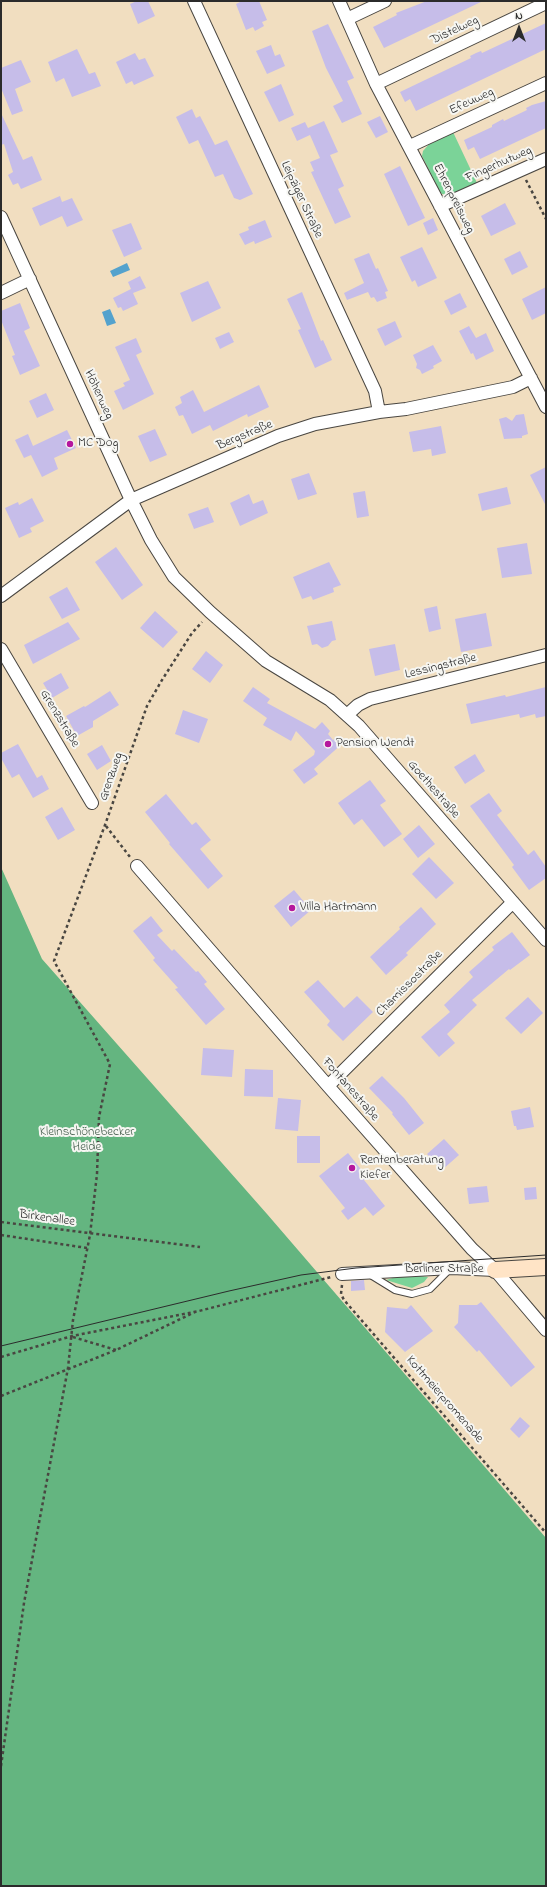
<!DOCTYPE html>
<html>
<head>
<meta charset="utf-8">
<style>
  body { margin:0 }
  #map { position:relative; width:547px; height:1887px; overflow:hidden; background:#f1dec0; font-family:"Indie Flower",sans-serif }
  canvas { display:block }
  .frame { position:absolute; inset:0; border:2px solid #2b2b2b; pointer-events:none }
  .north { position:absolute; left:499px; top:8px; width:40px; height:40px; -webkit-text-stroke:3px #f6f6f2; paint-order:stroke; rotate:0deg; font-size:11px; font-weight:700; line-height:16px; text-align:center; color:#2b2b2b }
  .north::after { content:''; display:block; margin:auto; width:14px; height:18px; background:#2b2b2b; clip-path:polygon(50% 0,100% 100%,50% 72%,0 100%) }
</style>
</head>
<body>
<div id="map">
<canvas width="547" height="1887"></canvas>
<div class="frame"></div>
<div class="north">N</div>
</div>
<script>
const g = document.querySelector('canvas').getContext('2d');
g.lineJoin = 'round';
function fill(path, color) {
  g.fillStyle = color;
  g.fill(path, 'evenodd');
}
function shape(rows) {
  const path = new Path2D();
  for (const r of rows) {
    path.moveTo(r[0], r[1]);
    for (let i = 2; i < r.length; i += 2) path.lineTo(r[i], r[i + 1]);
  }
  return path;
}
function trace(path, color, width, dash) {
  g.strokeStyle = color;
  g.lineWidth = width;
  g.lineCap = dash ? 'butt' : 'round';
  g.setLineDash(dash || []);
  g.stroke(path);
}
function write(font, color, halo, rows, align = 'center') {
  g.font = font + ' "Indie Flower",sans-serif';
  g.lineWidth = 4;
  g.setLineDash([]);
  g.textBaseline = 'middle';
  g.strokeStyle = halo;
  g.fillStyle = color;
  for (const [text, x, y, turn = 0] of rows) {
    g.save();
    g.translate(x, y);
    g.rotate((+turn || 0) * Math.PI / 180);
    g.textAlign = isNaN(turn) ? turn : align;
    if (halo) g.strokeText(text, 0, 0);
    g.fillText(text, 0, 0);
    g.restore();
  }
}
fill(shape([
  [453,132,477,183,448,195,442,194,439,190,422,156,423,151,430,143],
  [406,1274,428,1277,424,1282,412,1288,386,1280]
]), '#7bd398');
fill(shape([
  [1,867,42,959,267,1214,546,1538,546,1886,1,1886]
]), '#64b580');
fill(shape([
  [127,263,130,270,113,277,110,271],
  [110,309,116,323,107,326,102,312]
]), '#54a2cd');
fill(shape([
  [137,1,148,1,155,16,138,24,130,4],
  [242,1,259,1,267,20,262,22,264,26,255,31,253,27,246,30,236,4],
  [427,1,483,1,384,48,373,27,397,15,396,13],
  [546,23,546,49,416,111,410,99,405,102,400,92,471,58,470,56,476,53,481,51,482,53],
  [328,24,354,78,347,81,362,114,342,123,333,106,343,101,326,68,312,31],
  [271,45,275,56,280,54,285,66,267,74,256,51],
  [77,49,89,74,95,72,101,86,72,97,64,78,56,82,48,62],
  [135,53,139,60,145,58,154,76,134,85,132,81,126,84,116,62],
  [21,60,31,82,15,89,23,111,12,115,1,88,1,68],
  [281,84,294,115,279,122,264,92],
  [546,101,546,128,480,159,474,147,468,150,464,140,492,127,492,125,503,119,504,121,527,110,526,108,532,105],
  [192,109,196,118,200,116,215,145,227,140,253,194,240,200,234,198,223,174,215,177,198,140,189,144,176,117],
  [1,113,23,160,32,156,42,180,21,189,18,183,13,185,8,175,13,172,4,144,1,145],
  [380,116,388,132,376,138,367,122],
  [324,121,338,152,330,155,344,186,338,189,351,217,335,224,311,172,314,171,310,162,320,158,310,135,297,141,291,128,305,122,308,128],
  [400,166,425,218,408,226,384,174],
  [60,196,62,202,72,198,83,220,67,227,62,216,40,226,32,208],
  [505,203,516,224,491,236,481,216],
  [433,218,438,230,428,235,423,223],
  [265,220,272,237,255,244,254,241,245,245,239,234,249,230,248,227],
  [131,223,142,249,124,257,112,230],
  [422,247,437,278,418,287,415,280,412,282,400,257],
  [520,251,528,267,512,275,504,259],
  [369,253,376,269,378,268,388,291,385,292,387,298,377,302,374,297,371,298,368,292,347,300,344,293,364,283,354,259],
  [140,276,146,288,133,293,138,304,123,311,121,307,118,308,113,298,131,289,128,282],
  [208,281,221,308,192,322,180,293],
  [546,287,546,313,532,320,522,299],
  [302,292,321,341,323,340,332,360,315,368,298,330,301,329,287,299],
  [460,293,467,307,451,315,444,301],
  [20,303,30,328,24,331,40,366,20,375,12,356,15,355,1,320,1,311],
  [395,321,402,337,385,346,377,329],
  [469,326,476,338,486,333,494,351,476,360,473,353,471,354,459,331],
  [229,332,234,342,220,349,215,338],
  [136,338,142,352,136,355,154,394,123,410,114,391,125,386,123,383,130,380,115,347],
  [433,345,442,361,433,366,434,368,422,374,420,370,416,368,417,364,413,355],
  [259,385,269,407,248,417,247,414,213,431,210,425,192,434,183,415,179,416,175,407,182,403,180,397,193,390,204,412],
  [46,393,54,410,37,418,29,401],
  [524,414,528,434,522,436,522,438,504,439,499,419,506,417,512,421,516,415],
  [441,426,446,453,432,456,431,449,413,452,409,432],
  [155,429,167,455,150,462,138,436],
  [67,430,76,448,54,458,58,469,42,477,31,455,24,458,15,440,28,434,33,446],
  [546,467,546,506,530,475],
  [309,473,317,494,298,500,291,479],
  [507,487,511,504,482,511,478,494],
  [365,491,369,516,357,518,353,493],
  [249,494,253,504,263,500,268,513,240,526,230,503],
  [32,498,44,521,30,528,32,532,19,538,5,508,18,502,19,505],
  [208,507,214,522,194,529,188,514],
  [527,543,532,574,502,578,497,548],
  [116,547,143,585,122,600,95,562],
  [329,562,341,585,333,588,334,592,313,600,311,596,302,599,293,577],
  [67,587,80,610,62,619,49,597],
  [437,606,441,629,429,632,424,609],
  [155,611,178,632,163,648,140,628],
  [486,613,492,646,461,652,455,619],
  [332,621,336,640,332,641,328,646,322,648,317,644,312,645,307,626],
  [68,622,80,639,33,664,24,645],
  [395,644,400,670,375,676,369,649],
  [206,651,223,665,210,683,192,669],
  [61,673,69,688,52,698,43,683],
  [253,687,270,699,267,703,315,729,322,722,330,731,328,734,333,740,338,736,344,742,314,769,318,774,304,784,293,770,314,755,315,751,296,731,291,741,263,725,267,718,243,701],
  [546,687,546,716,536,718,535,714,520,718,519,714,471,724,466,704,505,695,506,697],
  [110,691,119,705,93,721,93,727,77,736,66,716,84,706,85,707],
  [183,710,208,719,199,743,175,734],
  [18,744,37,778,42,775,49,789,33,798,19,774,12,778,1,758,1,753],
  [102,745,111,761,97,770,87,754],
  [475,754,485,771,465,784,454,767],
  [370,780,386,801,380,805,402,834,384,847,362,819,354,825,338,803],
  [489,793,502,811,497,815,528,855,534,850,546,867,546,878,529,890,512,867,514,865,470,806],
  [166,794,192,825,196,822,211,840,200,849,223,876,208,889,169,844,170,843,145,812],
  [62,807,75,830,58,840,45,817],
  [419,825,435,844,418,858,403,839],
  [429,857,454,883,436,899,412,874],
  [294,890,311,910,291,927,274,906],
  [421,907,436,924,406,953,408,955,386,975,370,957,400,929,399,927],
  [151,916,163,931,157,935,172,951,174,949,196,972,198,971,207,982,204,984,225,1009,206,1025,175,989,178,988,153,960,155,958,133,931],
  [512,932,530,955,510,970,509,969,472,1000,477,1005,447,1034,455,1043,439,1057,421,1037,450,1012,444,1005,473,977,469,972,494,950,492,947],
  [318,980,344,1008,357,996,373,1012,343,1041,327,1025,330,1021,304,992],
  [528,997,543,1013,521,1034,505,1018],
  [203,1048,234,1050,232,1077,201,1075],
  [245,1069,273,1070,273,1097,244,1096],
  [382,1076,404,1098,424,1123,409,1135,392,1114,393,1113,369,1088],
  [278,1098,301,1100,298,1131,275,1129],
  [530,1107,534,1127,517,1130,516,1126,514,1126,511,1111],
  [297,1136,320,1136,320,1163,297,1163],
  [444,1139,459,1155,442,1170,427,1154],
  [348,1153,367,1177,364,1180,385,1206,373,1216,365,1207,348,1220,341,1211,345,1208,319,1176],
  [487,1186,489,1202,469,1204,467,1188],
  [536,1187,537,1199,525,1200,524,1188],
  [364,1280,365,1290,351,1291,351,1281],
  [481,1302,535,1367,511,1387,479,1350,477,1352,454,1327,458,1323,459,1305,477,1305],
  [411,1305,433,1331,405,1352,385,1332,387,1307,407,1309],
  [520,1417,530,1426,519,1438,510,1429]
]), '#c6bde9');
const lane = shape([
  [369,1274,395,1290,412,1294,430,1289,450,1269]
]);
const street = shape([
  [194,1,375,391,379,412],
  [339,1,376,84,546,407],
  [347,19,385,1],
  [376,84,546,3],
  [410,146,546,83],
  [440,206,546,159],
  [1,217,131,500,151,540,174,577,210,612,266,661,330,700,359,726,546,940],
  [1,293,30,279],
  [1,596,131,500,278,436,315,424,379,412,406,409,513,387,531,378],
  [1,649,92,803],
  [347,715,358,705,370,699,546,655],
  [137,866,328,1086,472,1249,495,1270,546,1330],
  [328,1086,513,902],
  [342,1274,452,1268,495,1270]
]);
const secondary = shape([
  [495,1270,546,1267]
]);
trace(lane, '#494641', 8);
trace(street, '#494641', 14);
trace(secondary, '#494641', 18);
trace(shape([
  [526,180,546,219],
  [106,826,130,857],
  [1,1222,200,1247],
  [1,1235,87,1248],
  [342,1285,341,1294,344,1300,546,1533],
  [73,1337,116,1350],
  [1,1357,72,1336,199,1311,331,1277],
  [1,1396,116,1350,195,1312],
  [1,1766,24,1603,68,1368,73,1320,90,1235,97,1174,99,1117,110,1064,54,961,105,825,147,706,162,680,192,633,202,622]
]), '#494641', 2.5, [3, 3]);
trace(lane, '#fff', 6);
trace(street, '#fff', 12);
trace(secondary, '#ffe4c6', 16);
trace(shape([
  [1,1346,229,1291,301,1275,356,1268,546,1255]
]), '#2b2b2b', 1);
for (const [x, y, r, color] of [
  [70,444,4,"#b5179e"],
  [328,744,4,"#b5179e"],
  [292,908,4,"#b5179e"],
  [352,1168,4,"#b5179e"]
]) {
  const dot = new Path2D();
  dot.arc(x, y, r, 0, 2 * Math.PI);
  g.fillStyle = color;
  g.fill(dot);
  trace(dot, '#f6f6f2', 1.5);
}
write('13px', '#2b2b2b', '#f6f6f2', [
  ["Distelweg",455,31,-25],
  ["Efeuweg",472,102,-25],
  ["Fingerhutweg",499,165,-24],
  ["Ehrenpreisweg",453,199,63],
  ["Leipziger Straße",301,200,65],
  ["Höhenweg",98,395,65],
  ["Bergstraße",245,436,-23],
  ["Lessingstraße",441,667,-14],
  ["Grenzstraße",59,719,59],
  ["Grenzweg",112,777,-71],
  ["Goethestraße",433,790,49],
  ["Chamissostraße",410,984,-45],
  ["Fontanestraße",350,1090,49],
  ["Birkenallee",47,1219,8],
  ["Berliner Straße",444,1270],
  ["Kottmeierpromenade",444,1400,49]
]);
write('13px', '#2b2b2b', '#f6f6f2', [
  ["MC Dog",78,444],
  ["Pension Wendt",336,744],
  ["Villa Hartmann",300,908],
  ["Rentenberatung",360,1161],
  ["Kiefer",360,1176]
], 'left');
write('13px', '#435d4c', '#f6f6f2', [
  ["Kleinschönebecker",87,1133],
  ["Heide",87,1148]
]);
</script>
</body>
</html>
